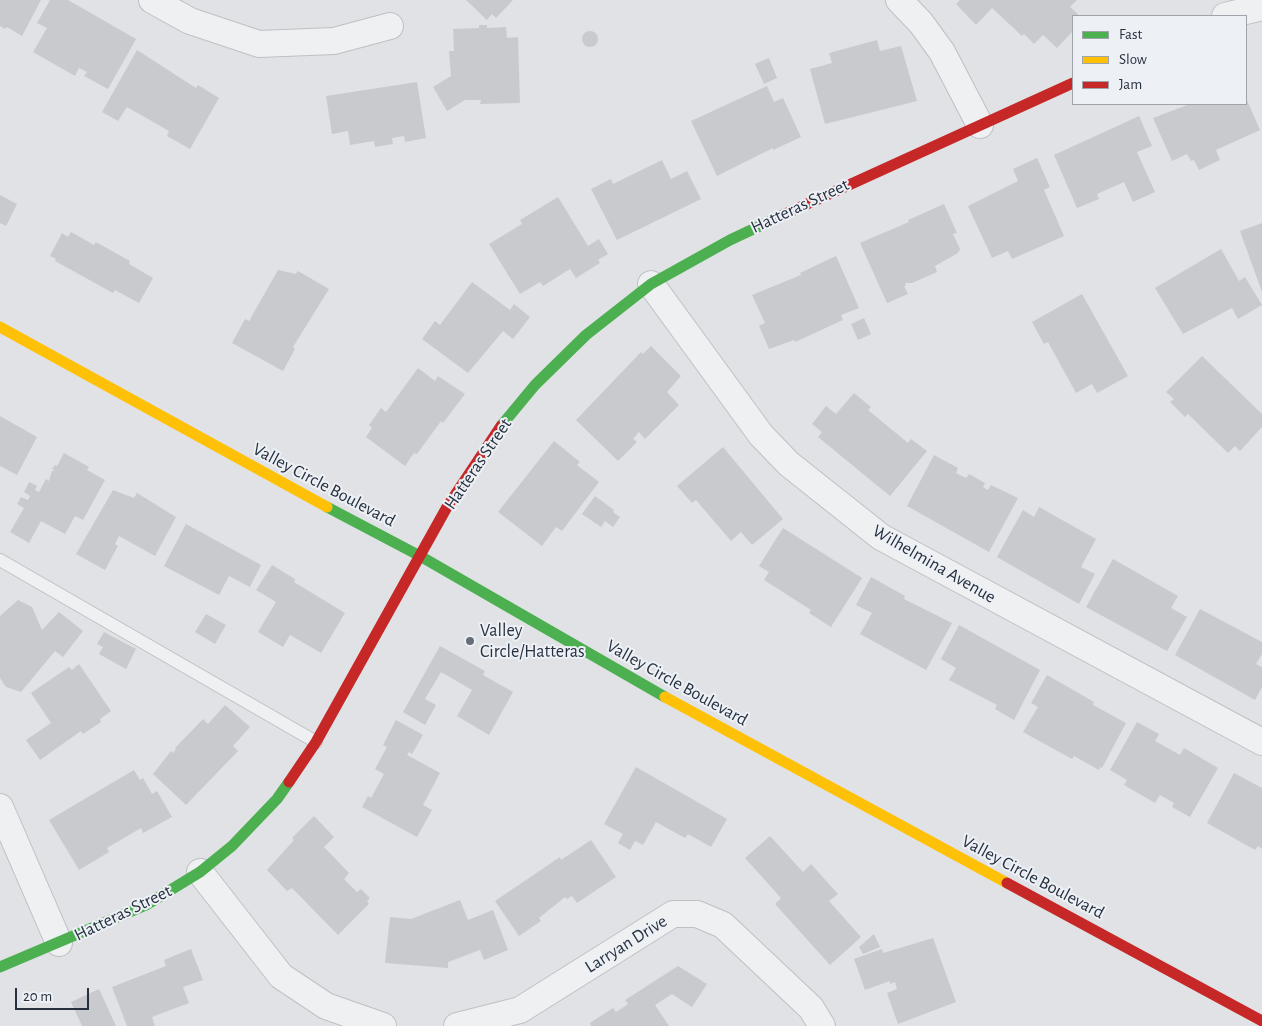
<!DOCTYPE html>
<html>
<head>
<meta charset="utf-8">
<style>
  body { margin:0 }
  #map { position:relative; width:1262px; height:1026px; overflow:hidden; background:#e0e2e5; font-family:"Alegreya Sans",sans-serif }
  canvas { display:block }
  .legend { position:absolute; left:1072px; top:15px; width:175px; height:90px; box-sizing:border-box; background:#edf1f5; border:1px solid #9da4ac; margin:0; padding:6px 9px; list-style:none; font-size:15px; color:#26303f }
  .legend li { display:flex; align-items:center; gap:10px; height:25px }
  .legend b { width:25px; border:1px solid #9da4ac }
  .scale { position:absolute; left:15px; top:988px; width:74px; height:22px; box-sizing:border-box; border:2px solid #26303f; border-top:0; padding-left:6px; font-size:15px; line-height:18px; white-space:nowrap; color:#26303f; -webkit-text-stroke:4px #edf1f5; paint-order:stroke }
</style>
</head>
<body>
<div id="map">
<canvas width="1262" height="1026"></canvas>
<ul class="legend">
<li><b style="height:6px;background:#4caf50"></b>Fast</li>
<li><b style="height:6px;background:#ffc107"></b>Slow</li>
<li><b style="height:6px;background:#c62828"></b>Jam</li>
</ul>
<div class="scale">20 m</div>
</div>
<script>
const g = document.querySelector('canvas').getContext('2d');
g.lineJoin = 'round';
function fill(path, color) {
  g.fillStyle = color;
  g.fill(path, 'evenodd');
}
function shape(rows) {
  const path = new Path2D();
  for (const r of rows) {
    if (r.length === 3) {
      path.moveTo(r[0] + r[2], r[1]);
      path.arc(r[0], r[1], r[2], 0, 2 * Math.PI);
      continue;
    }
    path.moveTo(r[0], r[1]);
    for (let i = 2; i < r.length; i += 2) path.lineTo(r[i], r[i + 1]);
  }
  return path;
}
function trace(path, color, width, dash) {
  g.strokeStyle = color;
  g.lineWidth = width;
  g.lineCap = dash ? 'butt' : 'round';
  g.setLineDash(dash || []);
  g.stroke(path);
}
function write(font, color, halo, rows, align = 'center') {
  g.font = font + ' "Alegreya Sans",sans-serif';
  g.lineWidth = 4;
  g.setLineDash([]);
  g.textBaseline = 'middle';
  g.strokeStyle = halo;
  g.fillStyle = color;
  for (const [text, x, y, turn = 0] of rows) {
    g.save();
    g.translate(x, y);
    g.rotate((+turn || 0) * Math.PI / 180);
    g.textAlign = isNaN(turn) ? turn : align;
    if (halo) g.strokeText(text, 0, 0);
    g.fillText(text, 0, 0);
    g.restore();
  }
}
fill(shape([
  [0,0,41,0,22,36,7,27,5,29,0,26],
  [50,0,68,0,136,39,108,89,84,76,87,72,79,68,75,76,33,52,47,28,37,23],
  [466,0,513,0,496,18,492,14,487,20],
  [960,0,1077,0,1070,7,1080,16,1073,16,1073,31,1057,48,1043,35,1034,44,1024,34,1022,36,992,8,976,25,956,4],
  [479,25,487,25,487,28,506,27,507,38,518,37,520,103,480,104,481,100,465,100,447,111,433,87,451,76,449,51,454,51,453,29,479,28],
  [590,39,8],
  [877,40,880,51,901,46,917,101,825,124,810,69,832,63,829,53],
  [137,50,196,88,198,85,219,98,190,149,167,136,169,131,127,107,118,121,102,112],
  [769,58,777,78,764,84,755,64],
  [417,82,426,138,405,142,404,136,392,138,393,144,375,147,374,141,350,145,348,131,332,134,326,96],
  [767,86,774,102,783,98,801,137,773,150,773,148,717,176,691,121],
  [1246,98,1260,130,1216,150,1220,160,1199,170,1194,160,1191,161,1187,154,1172,161,1153,118,1190,104,1246,104],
  [1139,116,1152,146,1137,152,1155,192,1133,202,1124,182,1097,194,1099,199,1077,208,1054,155],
  [1037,158,1050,187,1044,190,1064,236,1012,259,1008,251,992,258,968,206,1018,181,1013,169],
  [662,160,671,179,687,171,701,199,617,240,591,189,611,179,613,184],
  [0,195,17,204,6,226,0,223],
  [558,197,588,246,599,239,608,254,598,260,600,263,576,278,570,269,543,286,540,282,520,294,489,244,522,224,520,220],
  [944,204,957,233,953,234,960,249,958,253,935,266,937,272,912,283,905,283,906,286,904,286,908,294,887,303,860,243,909,222,908,220],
  [1262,223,1262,292,1240,231],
  [71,232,94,245,96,242,130,261,129,264,153,278,139,303,115,290,113,293,55,261,56,259,50,256,62,233,68,237],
  [1221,249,1239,281,1245,277,1262,305,1238,319,1232,308,1183,334,1155,288],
  [836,256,859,308,841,315,843,320,795,342,794,340,769,349,759,326,765,323,752,295,801,275,800,273],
  [278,270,296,274,298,271,329,289,293,347,295,349,283,371,232,343,245,319,249,321],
  [472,282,510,310,514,304,530,317,513,339,503,331,468,373,422,339,435,321,440,325],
  [1082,294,1128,376,1097,393,1092,384,1076,393,1048,342,1044,344,1032,322],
  [864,318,871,334,858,340,851,324],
  [651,346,681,376,667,392,679,405,645,439,639,432,633,439,637,442,618,461,576,420,641,352,643,354],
  [1202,356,1262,414,1262,427,1240,451,1235,446,1228,453,1188,414,1185,417,1170,402,1174,399,1166,392],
  [418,368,435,381,438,376,465,394,443,423,441,421,417,454,414,453,405,466,366,437,372,428,369,425,381,408,386,412],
  [854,393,871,407,868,410,908,443,911,439,927,451,890,496,818,437,822,432,812,424,826,406,836,414],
  [0,416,37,437,17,475,0,466],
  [554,441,580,462,577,465,599,482,562,531,556,527,542,546,498,512],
  [723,447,783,519,752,545,741,532,731,541,696,500,692,503,677,486],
  [64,453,89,467,87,470,105,480,83,520,75,516,65,534,41,521,29,543,10,532,24,508,17,504,21,497,28,500,30,496,24,492,29,482,37,486,35,490,39,492,46,479,49,481,52,471,55,470,52,469,55,465,57,466],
  [934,455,958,468,956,473,966,478,969,474,985,483,983,487,988,490,991,485,1018,498,989,552,907,506],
  [113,490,134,498,137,493,176,517,155,556,119,536,115,544,118,546,105,570,76,554],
  [595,496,614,510,613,512,620,517,613,527,605,521,601,527,582,514],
  [1039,507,1096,539,1081,567,1095,574,1079,604,997,557,1023,510,1034,517],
  [186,524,261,565,250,587,229,576,219,595,164,566],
  [783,528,862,578,831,627,809,613,811,610,764,580,769,572,759,566],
  [1113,559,1178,596,1171,608,1187,617,1167,651,1086,607],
  [272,565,295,579,294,582,345,613,321,653,290,635,283,647,258,632,276,602,256,590],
  [871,577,905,596,904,599,952,623,926,670,860,634,872,613,856,605],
  [18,600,32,607,42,630,59,612,83,631,63,657,55,651,21,692,6,687,0,678,0,616],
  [1200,609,1262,642,1262,654,1256,664,1262,667,1262,687,1255,700,1175,655],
  [206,614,226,625,215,644,195,632],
  [959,625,1040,670,1014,720,995,709,997,705,949,680,956,668,941,659],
  [104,632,136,649,126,669,99,654,103,647,97,644],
  [440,646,485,671,483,675,513,692,489,735,457,716,472,690,441,672,425,699,436,705,425,725,403,712],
  [79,664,111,711,100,719,101,722,83,734,81,731,40,760,26,740,51,723,31,693,69,667,72,670],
  [1047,675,1094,702,1093,705,1126,723,1102,768,1100,767,1099,770,1074,756,1072,759,1023,732,1038,707,1031,703],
  [225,705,250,727,233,746,238,751,186,805,153,774,171,751,173,753,176,749,175,748,203,719,208,724],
  [396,720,423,735,412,754,409,752,407,755,440,773,423,805,432,810,417,837,362,807,368,796,371,798,384,774,375,769,387,747,383,745],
  [1137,722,1159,734,1155,741,1180,755,1184,748,1218,768,1190,817,1172,807,1174,803,1160,795,1155,803,1124,785,1127,780,1110,770],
  [636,767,727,819,711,847,688,834,685,838,656,822,643,845,635,841,630,850,618,843,623,834,604,824],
  [134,770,140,780,143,778,152,794,157,791,172,817,143,833,141,828,107,848,109,852,79,870,49,820],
  [1234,773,1262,788,1262,849,1258,846,1255,850,1207,823],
  [314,816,334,837,324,847,349,873,344,879,357,892,361,889,370,898,367,901,369,904,338,935,292,888,287,891,267,870,294,840,292,838],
  [770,836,803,872,811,864,838,894,829,901,861,937,830,965,775,904,781,898,745,858],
  [591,840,616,877,577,903,572,896,567,899,565,897,539,918,541,921,519,936,495,901,560,857,561,860],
  [460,900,468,920,493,910,508,950,484,960,480,950,448,962,448,968,385,963,390,917,411,919],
  [874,934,880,947,863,954,859,947],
  [933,938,956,1002,898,1024,887,993,897,989,895,982,890,984,890,981,865,990,854,959,882,949,883,953],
  [191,949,203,980,183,987,189,1003,152,1017,155,1026,127,1026,112,987,166,966,164,960],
  [678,966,707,984,692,1007,672,994,655,1005,669,1026,591,1026,590,1023,613,1008,616,1012,628,1004,625,1000],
  [99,989,116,1026,82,1026,71,1002]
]), '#c8cacd');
const lane = shape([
  [0,560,316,742]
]);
const street = shape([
  [152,0,190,21,259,44,334,41,390,26],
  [899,0,921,23,942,52,980,125],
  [1225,16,1262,7],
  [651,284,761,435,789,464,881,537,1262,742],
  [0,807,59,943],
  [200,872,281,976,326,1006,383,1026],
  [457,1026,520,1010,673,914,697,914,723,925,811,1008,822,1026]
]);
trace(lane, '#bec0c3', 14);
trace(street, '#bec0c3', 28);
trace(lane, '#eff0f2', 12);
trace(street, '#eff0f2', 26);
trace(shape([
  [501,426,535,385,586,335,651,284,730,240,783,215],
  [327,507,420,556,665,697],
  [0,967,146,905,200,872,232,846,277,799,289,782]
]), '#4caf50', 11);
trace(shape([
  [0,327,327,507],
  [665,697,1007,883]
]), '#ffc107', 11);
trace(shape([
  [783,215,1073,83],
  [289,782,316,742,447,507,501,426],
  [1007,883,1262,1021]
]), '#c62828', 11);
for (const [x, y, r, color] of [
  [470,641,5,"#676e79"]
]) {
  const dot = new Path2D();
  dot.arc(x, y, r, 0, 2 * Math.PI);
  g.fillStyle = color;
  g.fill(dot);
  trace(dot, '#edf1f5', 2);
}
write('18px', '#26303f', '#edf1f5', [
  ["Hatteras Street",800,206,-25],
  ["Hatteras Street",478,464,-56],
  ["Valley Circle Boulevard",324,485,28],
  ["Wilhelmina Avenue",934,564,30],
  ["Valley Circle Boulevard",677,683,29],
  ["Valley Circle Boulevard",1033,877,28],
  ["Hatteras Street",123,913,-26],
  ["Larryan Drive",626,944,-32]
]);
write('18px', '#26303f', '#edf1f5', [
  ["Valley",480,631],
  ["Circle/Hatteras",480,652]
], 'left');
</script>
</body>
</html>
